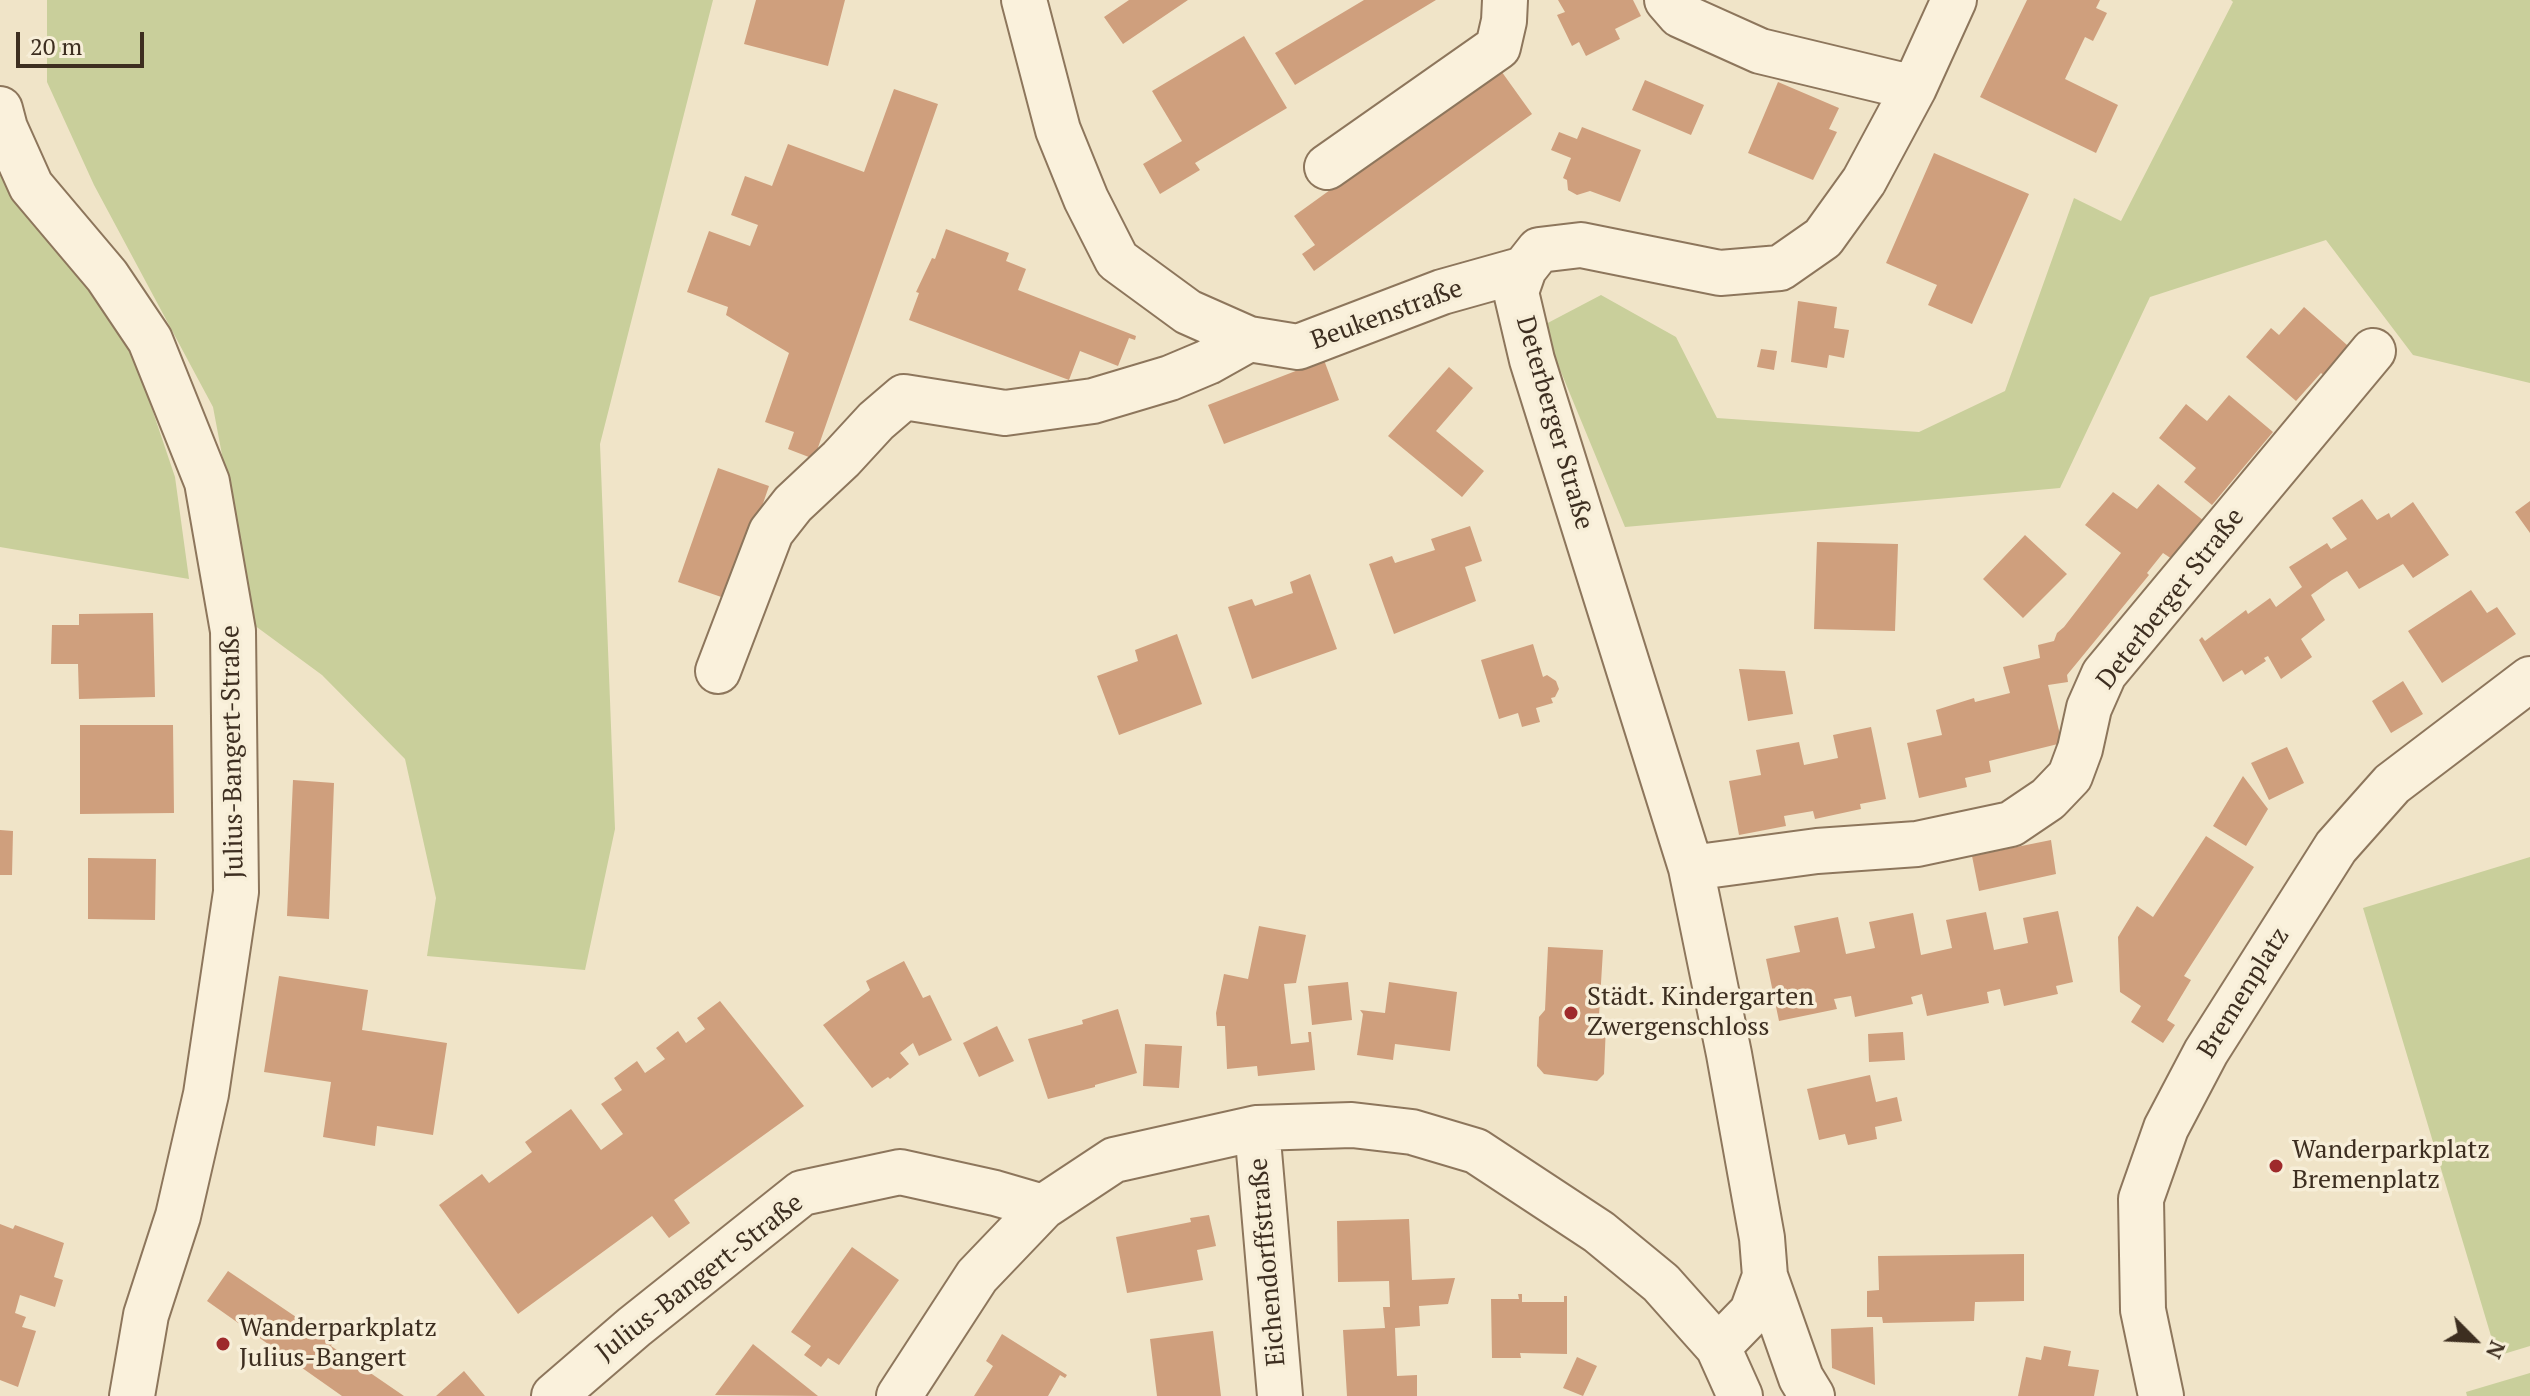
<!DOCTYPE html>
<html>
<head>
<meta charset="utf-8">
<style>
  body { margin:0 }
  #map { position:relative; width:2530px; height:1396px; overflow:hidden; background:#f0e4c8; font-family:"PT Serif",serif }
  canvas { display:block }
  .north { position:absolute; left:2434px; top:1300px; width:80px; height:80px; -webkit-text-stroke:6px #f7eed8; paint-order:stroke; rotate:114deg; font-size:22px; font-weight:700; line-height:32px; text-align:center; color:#3d2e20 }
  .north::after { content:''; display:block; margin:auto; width:28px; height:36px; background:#3d2e20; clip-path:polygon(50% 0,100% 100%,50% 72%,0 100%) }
  .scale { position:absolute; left:16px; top:32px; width:128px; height:36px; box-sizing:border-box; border:4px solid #3d2e20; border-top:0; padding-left:10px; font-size:24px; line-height:28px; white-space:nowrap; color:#3d2e20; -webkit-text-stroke:6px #f7eed8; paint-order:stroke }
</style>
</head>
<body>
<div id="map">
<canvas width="2530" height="1396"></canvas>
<div class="north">N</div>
<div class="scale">20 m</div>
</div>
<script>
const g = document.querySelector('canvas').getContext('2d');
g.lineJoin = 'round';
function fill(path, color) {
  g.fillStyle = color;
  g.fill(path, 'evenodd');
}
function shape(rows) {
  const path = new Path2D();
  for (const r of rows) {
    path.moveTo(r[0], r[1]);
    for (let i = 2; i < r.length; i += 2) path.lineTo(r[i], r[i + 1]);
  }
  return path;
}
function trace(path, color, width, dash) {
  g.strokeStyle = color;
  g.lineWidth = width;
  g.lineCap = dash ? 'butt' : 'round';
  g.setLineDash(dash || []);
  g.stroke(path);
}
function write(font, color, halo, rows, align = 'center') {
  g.font = font + ' "PT Serif",serif';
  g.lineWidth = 7;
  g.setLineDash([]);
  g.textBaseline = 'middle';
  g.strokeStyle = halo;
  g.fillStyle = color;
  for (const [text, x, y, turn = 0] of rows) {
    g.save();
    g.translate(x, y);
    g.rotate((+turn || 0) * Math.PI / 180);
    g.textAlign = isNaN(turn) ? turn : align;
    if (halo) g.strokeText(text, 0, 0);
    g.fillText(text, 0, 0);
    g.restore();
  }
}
fill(shape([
  [47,0,713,0,600,444,615,829,585,970,427,956,436,898,405,759,322,675,254,625,213,407,94,185,47,82],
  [2231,0,2530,0,2530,383,2413,355,2326,240,2150,297,2060,488,1625,527,1542,326,1601,295,1676,337,1717,418,1919,432,2005,391,2074,198,2121,221,2233,2],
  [0,167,122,320,175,477,189,579,0,547],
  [2530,857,2530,1346,2497,1356,2363,908],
  [2530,1373,2530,1396,2467,1396,2466,1392]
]), '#c9cf9b');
fill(shape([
  [756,0,845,0,828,66,744,44],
  [1129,0,1188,0,1123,44,1104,17],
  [1364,0,1436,0,1295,85,1275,53],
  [1558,0,1633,0,1641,16,1615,29,1620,39,1586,56,1579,42,1572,46,1557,15,1565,12],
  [2027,0,2100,0,2096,8,2107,13,2093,41,2085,37,2065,79,2118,105,2096,153,1980,97],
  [1244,36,1287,108,1195,163,1200,170,1160,194,1143,164,1182,141,1152,91],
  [1499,68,1532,114,1314,271,1302,254,1315,245,1294,216],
  [1645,80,1704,105,1691,135,1632,110],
  [1778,82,1839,108,1829,129,1837,132,1813,180,1748,153],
  [894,89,938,104,814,459,788,449,794,432,765,422,789,353,726,315,728,307,687,292,709,231,750,246,758,225,731,215,745,176,772,186,788,144,864,172],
  [1582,127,1641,150,1620,202,1590,191,1577,195,1568,190,1567,180,1563,178,1571,158,1551,150,1559,132,1577,139],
  [1934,153,2029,194,1972,324,1928,305,1937,285,1886,263],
  [946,229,1009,253,1006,261,1026,269,1018,290,1136,336,1135,340,1129,338,1118,366,1080,351,1069,380,909,320,919,293,916,292,932,258,935,259],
  [1798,301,1837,307,1834,328,1849,330,1844,358,1829,355,1827,368,1791,362],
  [2304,307,2355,352,2330,380,2321,373,2296,401,2246,357,2271,328,2279,335],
  [1761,349,1777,351,1774,370,1757,367],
  [1324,360,1339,400,1224,444,1208,405],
  [1449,367,1473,388,1436,431,1484,471,1462,497,1388,436],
  [2229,395,2273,432,2212,505,2184,482,2196,468,2159,438,2186,404,2207,421],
  [718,468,769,486,730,600,678,582],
  [2158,484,2204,521,2172,559,2163,553,2147,573,2149,575,2067,675,2068,682,2048,685,2062,743,1989,761,1991,772,1965,778,1967,787,1919,798,1907,743,1942,735,1936,710,1974,698,1975,702,2010,693,2003,667,2040,658,2038,645,2054,641,2057,633,2064,627,2121,553,2085,525,2113,492,2137,509],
  [2362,499,2377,520,2389,513,2391,518,2413,502,2449,555,2413,578,2403,564,2359,589,2347,571,2332,580,2311,595,2325,620,2301,639,2312,657,2281,679,2268,656,2264,658,2266,661,2245,675,2242,670,2223,682,2199,640,2202,637,2205,641,2246,610,2248,614,2270,598,2276,607,2302,587,2289,567,2327,543,2331,549,2347,539,2332,518],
  [2530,501,2530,533,2515,512],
  [1470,526,1482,561,1465,567,1476,601,1394,634,1369,564,1392,556,1395,563,1435,550,1431,539],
  [2025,535,2067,574,2023,618,1983,579],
  [1817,542,1898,544,1895,631,1814,629],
  [1310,574,1337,649,1252,679,1228,607,1252,599,1255,606,1293,593,1290,582],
  [2471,590,2487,613,2497,607,2516,634,2442,683,2408,631],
  [153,613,155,697,79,699,78,664,51,664,52,625,79,625,79,614],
  [1177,634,1202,704,1119,735,1097,676,1138,661,1135,650],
  [1533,644,1543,677,1547,675,1556,681,1559,689,1555,697,1551,698,1553,703,1536,708,1540,722,1522,727,1518,713,1499,719,1481,660],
  [1739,669,1785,671,1793,714,1748,721],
  [2403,681,2423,714,2391,733,2372,701],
  [80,725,173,725,174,813,80,814],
  [1871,727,1886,799,1860,804,1861,809,1815,819,1813,811,1784,816,1786,826,1739,835,1729,781,1761,775,1756,750,1799,742,1804,765,1838,758,1833,735],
  [2287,747,2304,783,2269,800,2251,763],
  [2243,776,2268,809,2246,846,2213,826],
  [293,780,334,783,329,919,287,916],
  [0,830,13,831,12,875,0,875],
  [2206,836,2254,867,2184,976,2191,980,2167,1020,2175,1025,2163,1043,2131,1022,2141,1006,2120,992,2118,937,2137,906,2153,917],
  [2051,840,2056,874,1979,891,1972,856],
  [88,858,156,859,155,920,88,919],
  [2058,911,2073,982,2056,986,2058,994,2004,1006,2000,989,1987,992,1989,1003,1927,1016,1922,994,1911,997,1913,1004,1855,1017,1851,996,1834,999,1837,1009,1779,1021,1766,959,1800,952,1794,926,1838,917,1846,954,1875,948,1869,922,1913,913,1921,955,1952,948,1946,920,1986,912,1994,950,2028,943,2023,918],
  [1259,926,1306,935,1296,983,1284,984,1291,1044,1309,1042,1308,1032,1311,1032,1315,1070,1258,1076,1257,1066,1227,1069,1225,1026,1217,1026,1216,1013,1224,974,1248,979],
  [1548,947,1603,950,1599,1016,1606,1024,1604,1074,1597,1081,1544,1074,1537,1066,1539,1017,1545,1010],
  [904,961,923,998,930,995,952,1040,919,1056,913,1043,900,1053,909,1064,890,1079,888,1077,872,1088,823,1025,870,990,866,981],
  [279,976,368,990,362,1030,447,1043,433,1135,377,1126,375,1146,323,1137,331,1082,264,1072],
  [1348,982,1352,1020,1312,1025,1308,986],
  [1389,982,1457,992,1450,1051,1395,1044,1393,1060,1357,1055,1363,1014,1360,1010,1385,1013],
  [720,1001,804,1106,674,1200,690,1223,669,1238,652,1216,518,1314,439,1205,482,1174,489,1183,532,1152,525,1142,571,1109,601,1150,623,1134,601,1104,622,1090,614,1078,637,1061,645,1073,665,1059,656,1048,678,1031,686,1043,705,1029,697,1018],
  [1118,1009,1137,1073,1095,1085,1095,1087,1048,1099,1028,1039,1083,1024,1082,1020],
  [997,1026,1014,1061,979,1077,963,1043],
  [1903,1032,1905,1060,1869,1062,1868,1034],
  [1145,1044,1182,1046,1179,1088,1143,1086],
  [1870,1075,1876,1102,1897,1097,1902,1121,1875,1127,1877,1139,1848,1145,1845,1134,1819,1140,1807,1089],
  [1209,1215,1216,1246,1197,1250,1203,1280,1127,1293,1116,1237,1191,1222,1190,1218],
  [1409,1219,1412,1280,1455,1278,1448,1304,1419,1306,1420,1326,1395,1328,1397,1376,1417,1375,1417,1396,1347,1396,1343,1330,1385,1328,1383,1307,1390,1307,1389,1281,1338,1282,1337,1221],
  [0,1224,13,1229,15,1225,64,1243,54,1277,63,1280,55,1307,20,1295,15,1313,26,1317,22,1327,36,1331,18,1387,0,1380],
  [852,1247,899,1280,839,1365,828,1358,821,1367,804,1355,811,1346,791,1332],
  [2024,1254,2024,1301,1975,1302,1974,1321,1883,1323,1882,1317,1867,1317,1867,1291,1879,1290,1878,1256],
  [228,1271,333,1342,331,1346,404,1396,342,1396,207,1301],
  [1518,1294,1522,1294,1522,1302,1564,1302,1564,1296,1567,1296,1567,1354,1520,1353,1521,1358,1492,1358,1491,1299,1519,1299],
  [1873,1327,1875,1385,1832,1368,1831,1329],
  [1213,1331,1221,1396,1157,1396,1150,1339],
  [1002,1334,1067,1375,1065,1378,1060,1375,1048,1396,974,1396,993,1366,986,1361],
  [753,1344,818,1396,715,1395],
  [2044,1346,2071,1351,2068,1366,2099,1370,2094,1396,2018,1396,2026,1357,2041,1360],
  [1577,1357,1597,1366,1583,1396,1563,1388],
  [464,1371,485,1396,436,1396]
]), '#cf9f7d');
const minor = shape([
  [1024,0,1058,130,1086,199,1117,260,1188,312,1249,339,1298,347,1442,292,1524,269],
  [1667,0,1680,15,1760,51,1914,88],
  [0,109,5,128,31,186,107,276,150,340,207,482,233,631,236,892,206,1094,178,1216,146,1315,132,1396],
  [1327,167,1498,47,1504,21,1505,0],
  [718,671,771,532,793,504,841,459,876,421,904,397,1005,413,1093,401,1170,378,1208,362,1249,339],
  [1691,868,1817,851,1917,844,2011,824,2048,799,2070,776,2080,749,2089,708,2104,674,2373,351],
  [1257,1128,1280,1396],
  [1765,1276,1801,1378,1812,1396],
  [1718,1347,1752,1312,1765,1276,1762,1238,1729,1054,1691,868,1532,360,1516,292,1524,269,1539,250,1581,245,1720,273,1780,268,1823,238,1864,181,1914,88,1954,0],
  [554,1396,634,1327,802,1193,900,1172,995,1193,1043,1207],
  [899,1396,977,1276,1043,1207,1114,1160,1257,1128,1352,1125,1412,1132,1476,1151,1599,1232,1661,1283,1718,1347,1740,1396],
  [2161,1396,2143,1310,2141,1199,2166,1128,2206,1052,2336,847,2392,784,2530,679]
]);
trace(minor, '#8d765c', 48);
trace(minor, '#faf1dc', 44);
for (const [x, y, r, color] of [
  [1571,1013,8,"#9e2a2b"],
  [2276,1166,8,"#9e2a2b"],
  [223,1344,8,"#9e2a2b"]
]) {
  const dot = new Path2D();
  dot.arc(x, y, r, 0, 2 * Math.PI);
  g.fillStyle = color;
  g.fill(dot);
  trace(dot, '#f7eed8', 3);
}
write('26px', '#3d2e20', '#f7eed8', [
  ["Beukenstraße",1387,315,-20],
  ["Deterberger Straße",1554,423,74],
  ["Deterberger Straße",2171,599,-52],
  ["Julius-Bangert-Straße",233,752,-91],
  ["Bremenplatz",2244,993,-58],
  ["Eichendorffstraße",1268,1262,-95],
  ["Julius-Bangert-Straße",700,1278,-38]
]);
write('26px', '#3d2e20', '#f7eed8', [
  ["Städt. Kindergarten",1587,998],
  ["Zwergenschloss",1587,1028],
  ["Wanderparkplatz",2292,1151],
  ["Bremenplatz",2292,1181],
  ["Wanderparkplatz",239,1329],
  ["Julius-Bangert",239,1359]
], 'left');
</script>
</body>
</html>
